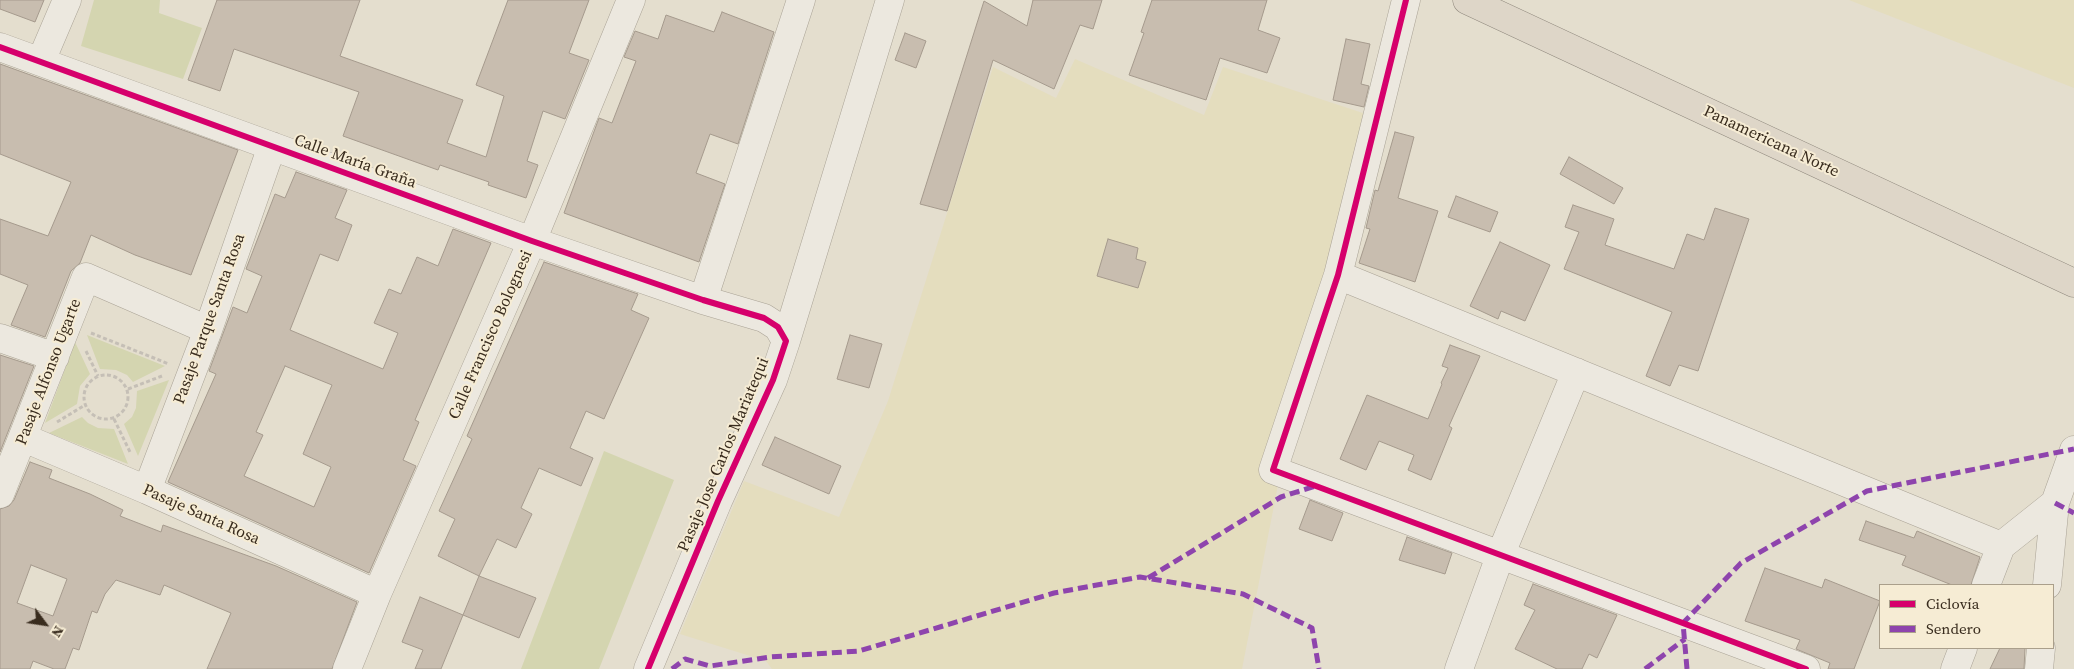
<!DOCTYPE html>
<html>
<head>
<meta charset="utf-8">
<style>
  body { margin:0 }
  #map { position:relative; width:2074px; height:669px; overflow:hidden; background:#e4dece; font-family:"Source Serif 4",serif }
  canvas { display:block }
  .legend { position:absolute; left:1879px; top:584px; width:175px; height:65px; box-sizing:border-box; background:#f6ecd4; border:1px solid #aa9f8b; margin:0; padding:6px 9px; list-style:none; font-size:15px; color:#392c1e }
  .legend li { display:flex; align-items:center; gap:10px; height:25px }
  .legend b { width:25px; border:1px solid #aa9f8b }
  .north { position:absolute; left:20px; top:599px; width:50px; height:50px; -webkit-text-stroke:4px #f6ecd4; paint-order:stroke; rotate:121deg; font-size:14px; font-weight:700; line-height:20px; text-align:center; color:#392c1e }
  .north::after { content:''; display:block; margin:auto; width:18px; height:22px; background:#392c1e; clip-path:polygon(50% 0,100% 100%,50% 72%,0 100%) }
</style>
</head>
<body>
<div id="map">
<canvas width="2074" height="669"></canvas>
<ul class="legend">
<li><b style="height:6px;background:#d6006c"></b>Ciclovía</li>
<li><b style="height:6px;background:#8e44ad"></b>Sendero</li>
</ul>
<div class="north">N</div>
</div>
<script>
const g = document.querySelector('canvas').getContext('2d');
g.lineJoin = 'round';
function fill(path, color) {
  g.fillStyle = color;
  g.fill(path, 'evenodd');
}
function shape(rows) {
  const path = new Path2D();
  for (const r of rows) {
    if (r.length === 3) {
      path.moveTo(r[0] + r[2], r[1]);
      path.arc(r[0], r[1], r[2], 0, 2 * Math.PI);
      continue;
    }
    path.moveTo(r[0], r[1]);
    for (let i = 2; i < r.length; i += 2) path.lineTo(r[i], r[i + 1]);
  }
  return path;
}
function trace(path, color, width, dash) {
  g.strokeStyle = color;
  g.lineWidth = width;
  g.lineCap = dash ? 'butt' : 'round';
  g.setLineDash(dash || []);
  g.stroke(path);
}
function write(font, color, halo, rows, align = 'center') {
  g.font = font + ' "Source Serif 4",serif';
  g.lineWidth = 4;
  g.setLineDash([]);
  g.textBaseline = 'middle';
  g.strokeStyle = halo;
  g.fillStyle = color;
  for (const [text, x, y, turn = 0] of rows) {
    g.save();
    g.translate(x, y);
    g.rotate((+turn || 0) * Math.PI / 180);
    g.textAlign = isNaN(turn) ? turn : align;
    if (halo) g.strokeText(text, 0, 0);
    g.fillText(text, 0, 0);
    g.restore();
  }
}
fill(shape([
  [1849,0,2074,0,2074,88],
  [1075,59,1204,115,1223,67,1372,116,1279,480,1242,669,772,669,766,661,680,634,744,481,839,517,888,401,993,67,1056,98]
]), '#e4ddbe');
fill(shape([
  [94,0,160,0,159,13,202,28,183,79,81,46],
  [87,335,165,366,133,382,127,375,116,370,100,369],
  [75,342,90,374,80,386,77,404,45,423],
  [169,380,138,456,124,424,132,417,136,408,137,391],
  [82,417,88,423,98,428,114,429,128,464,49,433],
  [604,451,674,480,599,669,521,669]
]), '#d4d5b0');
const building = shape([
  [0,0,44,0,35,22,0,9,0,0],
  [217,0,360,0,340,56,463,100,447,143,486,157,504,96,476,85,508,0,589,0,569,53,589,60,565,119,543,111,527,161,538,165,526,198,488,185,489,182,440,165,438,170,343,136,359,92,234,49,220,91,188,80,217,0],
  [1033,0,1102,0,1093,29,1080,25,1054,89,993,60,947,211,920,204,984,1,1027,26,1033,0],
  [1152,0,1267,0,1258,30,1280,38,1267,73,1220,58,1206,100,1129,75,1144,33,1141,32,1152,0],
  [722,12,774,32,738,144,710,134,696,173,725,184,699,262,564,213,599,118,612,123,636,61,624,57,635,31,658,39,666,15,714,32,722,12],
  [905,33,926,41,916,68,895,60,905,33],
  [1346,39,1370,44,1361,84,1369,86,1364,107,1333,100,1346,39],
  [0,64,238,150,191,275,135,255,91,235,80,263,71,271,45,337,11,325,28,285,0,274,0,219,48,236,71,182,0,154,0,64],
  [1395,132,1414,137,1398,198,1438,211,1415,282,1359,263,1370,229,1366,228,1375,190,1378,191,1395,132],
  [1569,157,1623,188,1614,204,1560,174,1569,157],
  [296,172,347,190,335,218,352,225,338,261,320,254,290,330,383,369,398,333,374,323,389,289,401,294,417,257,438,266,453,229,491,243,415,420,419,422,403,460,416,466,369,573,168,482,216,374,209,371,233,307,247,313,262,276,246,269,275,194,285,198,296,172],
  [285,366,332,385,303,454,331,467,314,507,244,476,263,435,256,432,285,366],
  [1456,196,1498,212,1490,232,1448,217,1456,196],
  [1573,205,1614,219,1605,245,1674,269,1687,234,1704,240,1715,208,1749,219,1698,371,1679,365,1670,386,1646,376,1672,312,1564,269,1579,232,1565,227,1573,205],
  [1108,239,1138,248,1136,259,1146,262,1138,288,1097,276,1108,239],
  [1500,242,1550,265,1525,321,1501,311,1498,319,1470,306,1500,242],
  [544,262,638,294,631,310,649,318,604,419,586,411,570,448,593,458,581,486,539,468,521,508,532,514,516,548,497,539,479,576,438,556,455,519,439,511,472,439,467,436,544,262],
  [850,335,882,344,869,388,837,379,850,335],
  [1450,345,1480,356,1449,426,1452,428,1431,480,1408,470,1414,455,1379,441,1366,470,1340,459,1367,395,1428,419,1442,384,1441,383,1448,368,1442,366,1450,345],
  [0,355,34,366,0,452,0,355],
  [775,437,841,466,829,494,762,465,775,437],
  [30,462,52,470,49,478,90,494,123,510,120,516,161,532,163,525,276,566,357,602,332,669,207,669,231,613,164,585,160,595,116,580,105,594,97,613,92,611,79,650,73,648,65,669,54,669,33,661,30,669,0,669,0,509,9,506,14,500,30,462],
  [31,565,67,579,53,616,17,603,31,565],
  [1310,500,1343,513,1332,541,1299,529,1310,500],
  [1866,521,1914,538,1917,531,1980,557,1971,585,1952,585,1902,565,1906,556,1859,540,1866,521],
  [1407,537,1452,553,1445,574,1399,560,1407,537],
  [1765,568,1822,588,1825,579,1880,601,1854,669,1828,669,1830,663,1796,649,1800,640,1745,621,1765,568],
  [479,576,536,598,519,638,463,615,479,576],
  [1533,584,1617,615,1597,658,1589,654,1582,669,1557,669,1515,649,1535,610,1524,605,1533,584],
  [420,597,463,615,441,669,415,669,423,650,402,642,420,597],
  [2000,648,2025,648,2024,669,1990,669,2000,648]
]);
fill(building, '#c8bdaf');
trace(building, '#a59a8d', 1);
const minor = shape([
  [1406,0,1338,275,1273,470,1806,669],
  [0,47,532,241,703,300,764,318,778,327,786,341,773,380,718,501,648,669],
  [41,61,67,0],
  [1338,275,2001,546,2055,503],
  [703,300,801,0],
  [0,338,55,357],
  [786,341,890,0],
  [24,438,147,490,377,594],
  [147,490,208,330,272,146],
  [0,494,86,277,208,330],
  [1986,585,2001,546],
  [2047,585,2055,503,2074,450],
  [347,669,377,594,532,241,631,0],
  [1459,669,1500,556,1576,372],
  [1955,669,1963,648],
  [2039,669,2041,648]
]);
const trunk = shape([
  [1467,0,2074,283]
]);
trace(minor, '#aaa396', 29);
trace(trunk, '#8f887d', 29);
trace(shape([
  [91,333,169,364],
  [86,351,98,376],
  [106,397,22],
  [128,389,162,376],
  [114,419,131,454],
  [57,422,85,405]
]), '#c5bfb6', 3, [4, 2.5]);
trace(minor, '#ece8df', 28);
trace(trunk, '#ded6c8', 28);
trace(shape([
  [2055,503,2074,513],
  [1148,578,1281,497,1316,486],
  [672,669,685,659,710,666,770,657,859,651,1054,593,1140,577,1243,594,1312,628,1319,669],
  [1645,669,1685,639],
  [1687,669,1683,623,1741,563,1867,491,2074,449]
]), '#8e44ad', 5, [10, 5]);
trace(shape([
  [1406,0,1338,275,1273,470,1806,669],
  [0,47,532,241,703,300,764,318,778,327,786,341,773,380,718,501,648,669]
]), '#d6006c', 6);
write('16px', '#392c1e', '#f6ecd4', [
  ["Panamericana Norte",1771,142,25],
  ["Calle María Graña",355,162,20],
  ["Pasaje Parque Santa Rosa",210,319,-70],
  ["Calle Francisco Bolognesi",491,335,-66],
  ["Pasaje Alfonso Ugarte",49,372,-69],
  ["Pasaje Jose Carlos Mariatequi",724,455,-67],
  ["Pasaje Santa Rosa",201,515,24]
]);
</script>
</body>
</html>
